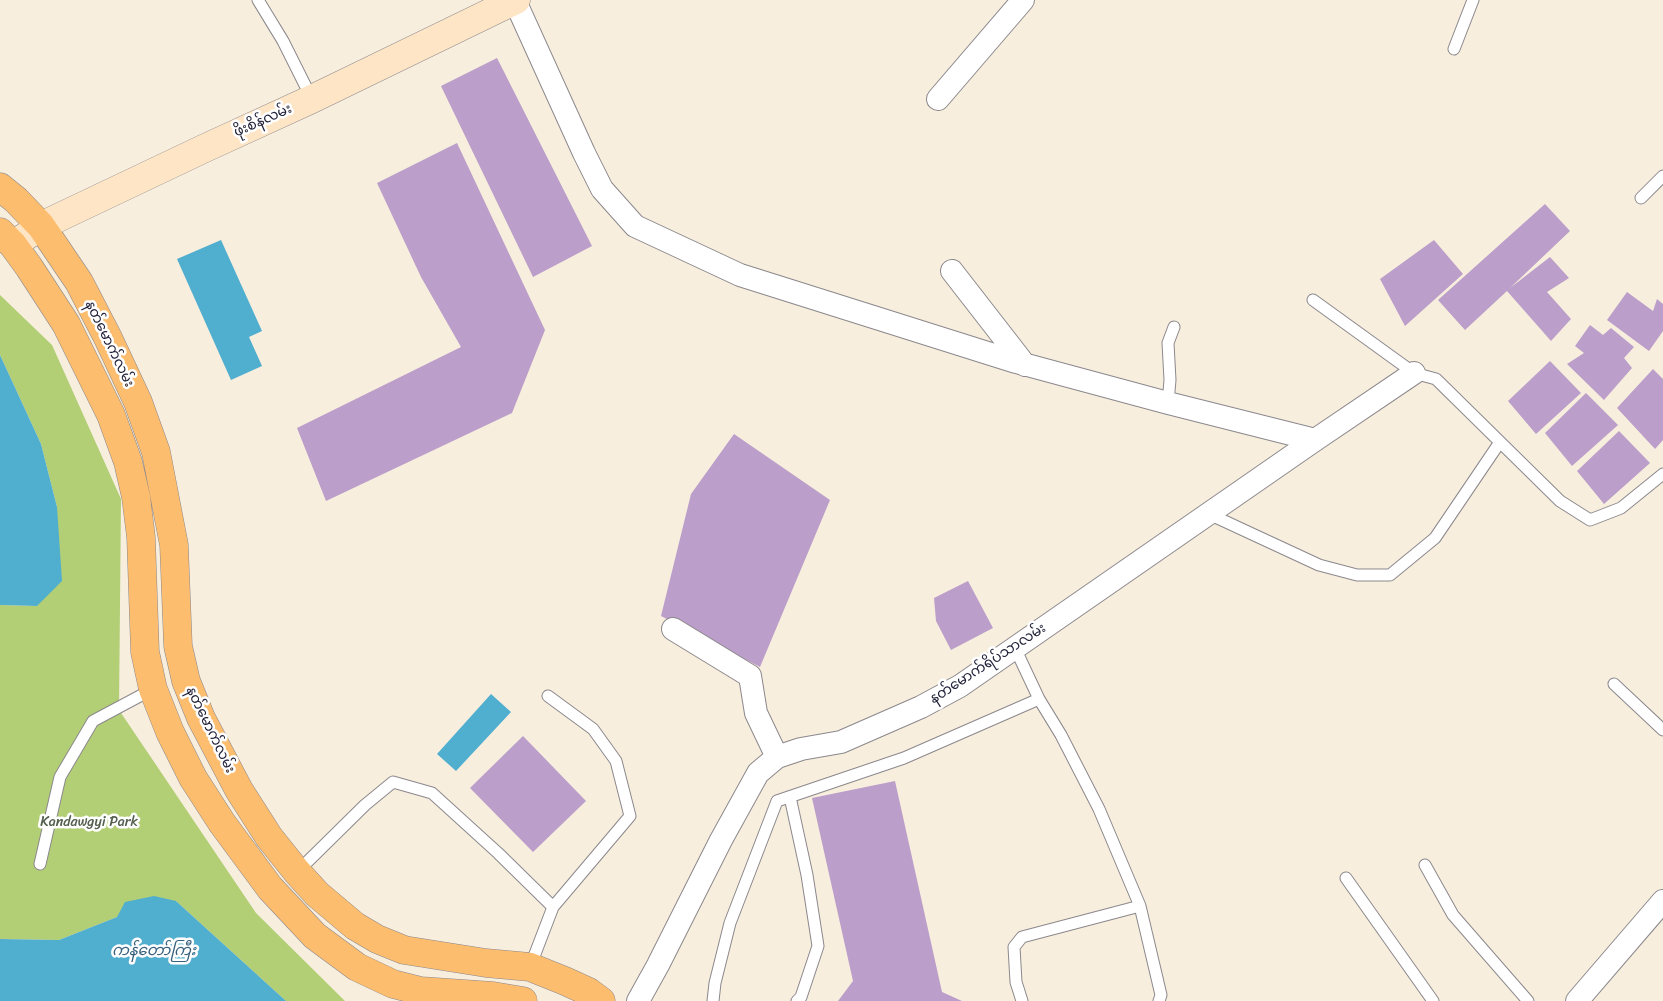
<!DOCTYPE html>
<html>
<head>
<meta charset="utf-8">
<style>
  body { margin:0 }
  canvas { display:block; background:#f7eede }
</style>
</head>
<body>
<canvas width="1663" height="1001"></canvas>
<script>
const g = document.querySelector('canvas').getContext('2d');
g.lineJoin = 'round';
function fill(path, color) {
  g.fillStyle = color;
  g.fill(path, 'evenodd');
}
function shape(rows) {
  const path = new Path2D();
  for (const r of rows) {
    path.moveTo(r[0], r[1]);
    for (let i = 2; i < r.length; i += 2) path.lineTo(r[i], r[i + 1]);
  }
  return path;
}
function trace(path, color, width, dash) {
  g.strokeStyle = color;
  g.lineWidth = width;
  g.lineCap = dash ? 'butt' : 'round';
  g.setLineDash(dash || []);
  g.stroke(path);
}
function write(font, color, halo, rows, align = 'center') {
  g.font = font + ' Sriracha,"Noto Sans Myanmar",sans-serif';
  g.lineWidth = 5;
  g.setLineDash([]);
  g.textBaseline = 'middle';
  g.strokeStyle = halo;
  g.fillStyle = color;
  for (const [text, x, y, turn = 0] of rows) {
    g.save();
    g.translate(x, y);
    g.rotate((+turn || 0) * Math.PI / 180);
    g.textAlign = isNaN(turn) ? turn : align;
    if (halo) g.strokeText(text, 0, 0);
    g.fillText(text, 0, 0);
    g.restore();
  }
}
fill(shape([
  [0,295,52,345,121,499,119,710,256,913,345,1001,286,1001,176,901,117,917,59,940,0,939,0,605,37,606,57,507,41,444,0,355]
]), '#b2cf75');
fill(shape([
  [221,240,262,331,249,337,262,366,231,380,177,259],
  [0,355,41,444,57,507,62,581,37,606,0,605],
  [491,694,511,712,456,771,437,754],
  [154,896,176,901,286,1001,0,1001,0,939,59,940,117,917,125,902]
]), '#50aecf');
fill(shape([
  [497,58,592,246,533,277,441,86],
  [457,143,545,330,512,413,326,501,297,428,461,347,421,277,377,183],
  [1545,204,1570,231,1510,288,1550,257,1569,278,1547,292,1571,319,1551,341,1507,291,1465,330,1438,300],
  [1434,240,1463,274,1405,326,1380,279],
  [1627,292,1653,311,1657,299,1663,304,1663,331,1649,351,1607,320],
  [1590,325,1603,335,1611,328,1634,347,1624,358,1632,368,1604,400,1567,364,1584,353,1575,346],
  [1550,361,1581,393,1536,434,1508,401],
  [1653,369,1663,379,1663,440,1655,449,1617,408],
  [1586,393,1618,425,1572,466,1545,433],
  [1619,431,1650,463,1604,504,1577,471],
  [734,434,830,500,760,667,661,616,691,494],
  [968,581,993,628,951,650,936,621,934,598],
  [523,736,586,801,533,852,470,788],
  [895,781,942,992,962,1001,838,1001,853,981,812,798]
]), '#bb9ec9');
const lane = shape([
  [258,0,283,41,312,99],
  [1454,49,1473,0],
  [1641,198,1663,176],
  [1313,300,1414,373,1436,379,1560,501,1590,520,1621,508,1663,474],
  [1168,403,1170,380,1168,343,1174,327],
  [1209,514,1319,565,1357,575,1390,575,1435,538,1500,442],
  [1015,648,1039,699,1061,735,1099,809,1140,906,1161,995,1159,1001],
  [1614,684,1663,730],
  [548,696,593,729,616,761,630,816,553,907],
  [790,797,807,875,818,946,801,997,797,1001],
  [40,864,60,777,93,721,153,689],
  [1425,865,1453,915,1528,1001],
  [297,872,365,805,393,782,432,793,498,853,553,907,530,967],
  [1346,878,1433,1001],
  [713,1001,715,983,730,923,777,801,904,758,1039,699],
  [1022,1001,1016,982,1014,947,1022,937,1140,906]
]);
const street = shape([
  [515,1,584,153,602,189,635,226,740,275,1016,362,1168,403,1315,440],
  [938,99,1023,0],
  [952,271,1025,365],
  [673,629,750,676,756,713,777,757],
  [638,1001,658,965,721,840,758,773,777,757,801,749,841,742,921,707,960,686,1315,440,1414,373],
  [1577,1001,1663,901]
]);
const secondary = shape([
  [13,245,41,226,203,149,312,99,516,0]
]);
const primary = shape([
  [0,187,16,200,41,226,79,282,108,338,138,402,156,452,174,545,178,646,186,681,201,718,239,790,269,837,297,872,317,894,355,926,377,939,404,950,486,963,530,967,565,981,589,992,601,1001],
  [0,232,13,245,29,267,66,324,111,415,128,462,136,497,141,537,145,652,153,689,170,732,193,778,222,823,270,888,315,936,357,967,393,984,421,991,493,996,523,1001]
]);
trace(lane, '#8c888c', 13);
trace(street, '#8c888c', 24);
trace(secondary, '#8c888c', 29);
trace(primary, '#8c888c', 29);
trace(lane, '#fff', 11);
trace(street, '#fff', 22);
trace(secondary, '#fee5c5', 28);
trace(primary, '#fcbd6f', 28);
write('14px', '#22223b', '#fff', [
  ["ဖိုးစိန်လမ်း",263,121,-24],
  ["နတ်မောက်လမ်း",109,344,64],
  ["နတ်မောက်ရိပ်သာလမ်း",988,664,-33],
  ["နတ်မောက်လမ်း",210,730,64]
]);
write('14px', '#545f4f', '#fff', [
  ["Kandawgyi Park",89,822]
]);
write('italic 15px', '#37617e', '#fff', [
  ["ကန်တော်ကြီး",154,951]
]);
</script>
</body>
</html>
